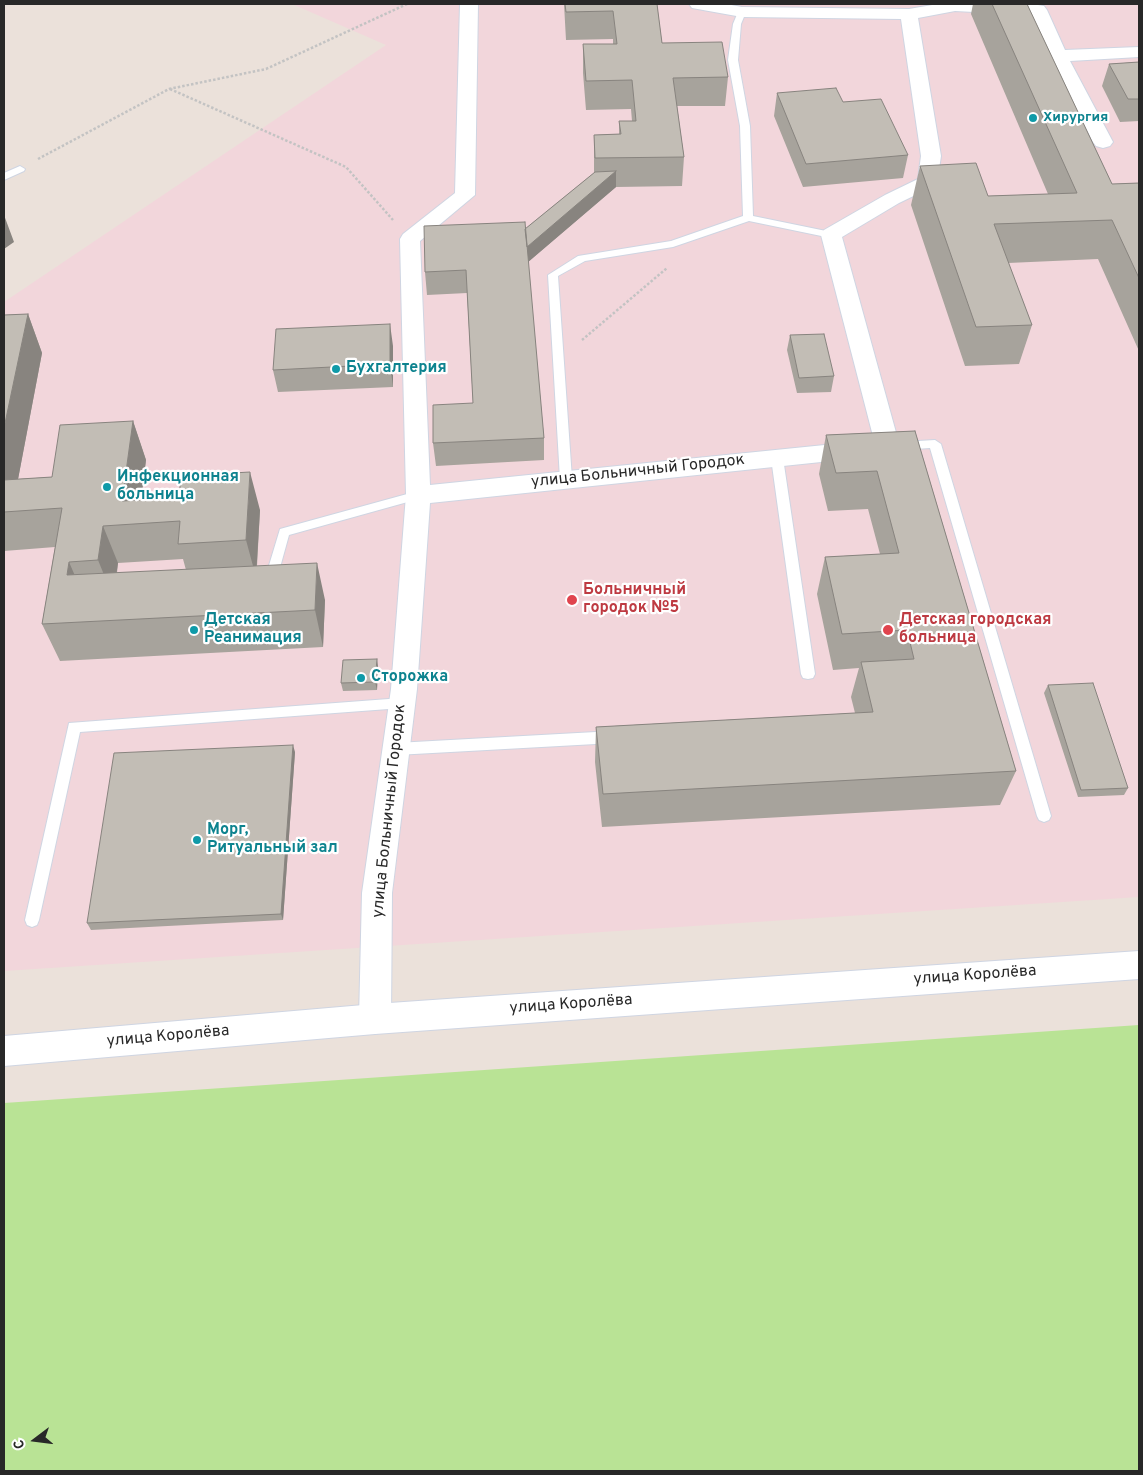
<!DOCTYPE html>
<html>
<head>
<meta charset="utf-8">
<style>
  body { margin:0 }
  #map { position:relative; width:1143px; height:1475px; overflow:hidden; background:#ebe1da; font-family:Overpass,sans-serif }
  canvas { display:block }
  .frame { position:absolute; inset:0; border:5px solid #282828; pointer-events:none }
  .north { position:absolute; left:10px; top:1415px; width:50px; height:50px; -webkit-text-stroke:4px #fff; paint-order:stroke; rotate:255deg; font-size:14px; font-weight:700; line-height:20px; text-align:center; color:#282828 }
  .north::after { content:''; display:block; margin:auto; width:18px; height:22px; background:#282828; clip-path:polygon(50% 0,100% 100%,50% 72%,0 100%) }
</style>
</head>
<body>
<div id="map">
<canvas width="1143" height="1475"></canvas>
<div class="frame"></div>
<div class="north">С</div>
</div>
<script>
const g = document.querySelector('canvas').getContext('2d');
g.lineJoin = 'round';
function fill(path, color) {
  g.fillStyle = color;
  g.fill(path, 'evenodd');
}
function shape(rows) {
  const path = new Path2D();
  for (const r of rows) {
    path.moveTo(r[0], r[1]);
    for (let i = 2; i < r.length; i += 2) path.lineTo(r[i], r[i + 1]);
  }
  return path;
}
function trace(path, color, width, dash) {
  g.strokeStyle = color;
  g.lineWidth = width;
  g.lineCap = dash ? 'butt' : 'round';
  g.setLineDash(dash || []);
  g.stroke(path);
}
function write(font, color, halo, rows, align = 'center') {
  g.font = font + ' Overpass,sans-serif';
  g.lineWidth = 4.5;
  g.setLineDash([]);
  g.textBaseline = 'middle';
  g.strokeStyle = halo;
  g.fillStyle = color;
  for (const [text, x, y, turn = 0] of rows) {
    g.save();
    g.translate(x, y);
    g.rotate((+turn || 0) * Math.PI / 180);
    g.textAlign = isNaN(turn) ? turn : align;
    if (halo) g.strokeText(text, 0, 0);
    g.fillText(text, 0, 0);
    g.restore();
  }
}
fill(shape([
  [292,4,1139,4,1139,897,4,971,4,302,386,45]
]), '#f2d6db');
fill(shape([
  [1139,1025,1139,1471,4,1471,4,1103]
]), '#b9e395');
const service = shape([
  [742,9,746,12,741,24,738,60,750,126,753,216,831,232,836,235,831,238,749,221,673,247,585,261,558,276,572,479,566,483,562,482,560,479,548,275,578,256,671,241,743,216,740,126,728,60,733,24,738,12,742,9],
  [20,166,25,169,24,171,4,180,4,173,20,166],
  [935,440,941,444,1051,816,1049,820,1044,822,1039,820,1037,816,930,448,901,450,895,446,901,442,935,440],
  [777,454,783,458,815,674,813,678,808,679,803,678,801,674,771,458,777,454],
  [418,491,422,492,424,495,422,498,289,535,276,582,274,585,266,585,264,582,280,529,418,491],
  [402,698,407,699,409,703,407,707,402,708,80,732,39,920,37,925,32,927,27,925,25,920,69,723,402,698],
  [614,731,619,733,621,737,619,741,614,743,396,755,391,753,389,749,391,745,396,743,614,731]
]);
const minor = shape([
  [460,4,478,4,475,195,420,241,430,485,874,440,821,235,824,230,885,195,918,179,921,156,901,19,742,17,692,8,689,4,726,4,742,7,909,9,938,4,1038,5,1044,6,1047,10,1065,50,1139,47,1139,57,1070,61,1113,142,1110,146,1103,148,1096,146,1093,142,1049,56,1031,15,955,11,918,18,941,156,937,182,934,186,899,203,842,237,900,447,896,453,888,455,430,503,417,689,392,893,391,1019,386,1029,375,1034,364,1029,359,1019,362,893,391,689,406,495,400,239,403,234,455,193,460,4]
]);
const tertiary = shape([
  [1139,951,1139,979,375,1034,4,1066,4,1036,375,1004,1139,951]
]);
trace(service, '#cfd5e2', 2);
trace(minor, '#cfd5e2', 2);
trace(tertiary, '#cfd5e2', 2);
trace(shape([
  [170,89,346,167,393,220],
  [38,159,169,89,266,69,407,4],
  [582,340,667,268]
]), '#c3c3c3', 2.5, [2.5, 2]);
fill(service, '#fff');
fill(minor, '#fff');
fill(tertiary, '#fff');
fill(shape([
  [564,4,657,4,662,43,728,77,725,106,677,106,684,157,682,186,616,187,528,262,544,438,544,460,436,466,433,443,473,403,467,293,427,295,425,272,525,229,594,173,594,135,619,134,619,121,632,121,631,109,586,110,583,73,583,44,613,44,613,39,566,40],
  [973,4,1027,4,1112,184,1139,183,1139,351,1098,259,1008,263,1032,325,1019,364,965,366,911,205,920,166,988,196,1048,194,971,14],
  [1139,62,1139,121,1120,122,1102,86,1109,64],
  [777,93,843,102,908,155,903,178,803,187,774,116],
  [28,314,42,353,18,479,52,477,133,421,146,460,141,500,260,510,257,566,325,600,323,647,60,661,42,624,55,547,4,551,4,315],
  [183,559,186,570,117,573,118,563],
  [790,335,834,376,831,392,797,393,787,350],
  [393,346,393,387,278,392,273,370],
  [915,431,1016,771,1000,805,602,827,595,762,596,727,855,713,851,697,859,668,833,670,817,594,825,557,880,554,868,509,828,511,819,474,826,435],
  [378,666,377,690,343,691,341,683],
  [1048,685,1128,788,1124,795,1078,797,1044,693],
  [295,752,283,920,91,930,87,923]
]), '#a7a39c');
fill(shape([
  [616,171,616,187,527,263,527,247],
  [4,215,14,242,4,249],
  [28,314,42,353,12,511,4,504,4,428],
  [390,324,393,346,393,387,390,364],
  [133,421,146,460,138,523,122,501],
  [250,472,260,510,256,577,246,540],
  [103,526,118,563,113,597,98,560],
  [69,562,85,599,67,575],
  [317,563,325,600,323,647,315,610],
  [377,659,378,666,377,690,375,682],
  [293,745,295,752,283,920,281,914]
]), '#88847f');
const building = shape([
  [565,4,657,4,662,43,722,42,728,77,673,78,684,157,595,158,594,135,621,134,619,121,636,121,632,80,586,81,583,44,617,44,613,11,566,12,565,4],
  [992,4,1027,4,1112,184,1139,183,1139,278,1112,220,994,224,1032,325,976,327,920,166,976,163,988,196,1077,193,992,4],
  [1139,62,1139,99,1128,99,1109,64,1139,62],
  [836,88,843,102,881,99,908,155,806,164,777,93,836,88],
  [616,171,527,247,525,229,595,172,616,171],
  [525,222,544,438,433,443,433,405,473,403,466,270,425,272,424,226,525,222],
  [28,314,4,428,4,315,28,314],
  [390,324,390,364,273,370,276,329,390,324],
  [824,334,834,376,799,378,790,335,824,334],
  [133,421,122,501,179,498,181,476,250,472,246,540,178,544,180,521,103,526,98,560,69,562,67,575,317,563,315,610,42,624,62,508,4,512,4,480,52,477,60,425,133,421],
  [915,431,1016,771,603,794,596,727,873,712,861,662,914,659,907,630,842,634,825,557,899,553,877,471,836,473,826,435,915,431],
  [377,659,375,682,341,683,343,660,377,659],
  [1093,683,1128,788,1081,790,1048,685,1093,683],
  [293,745,281,914,87,923,114,753,293,745]
]);
fill(building, '#c2bdb5');
trace(building, '#88847f', 1);
for (const [x, y, r, color] of [
  [1033,118,5,"#0f9aa8"],
  [336,369,5,"#0f9aa8"],
  [107,487,5,"#0f9aa8"],
  [572,600,6,"#e0444e"],
  [194,630,5,"#0f9aa8"],
  [888,630,6,"#e0444e"],
  [361,678,5,"#0f9aa8"],
  [197,840,5,"#0f9aa8"]
]) {
  const dot = new Path2D();
  dot.arc(x, y, r, 0, 2 * Math.PI);
  g.fillStyle = color;
  g.fill(dot);
  trace(dot, '#fff', 2);
}
write('bold 14px', '#0d838f', '#fff', [
  ["Хирургия",1043,118]
], 'left');
write('bold 16px', '#0d838f', '#fff', [
  ["Бухгалтерия",346,369],
  ["Инфекционная",117,478],
  ["больница",117,496],
  ["Детская",204,621],
  ["Реанимация",204,639],
  ["Сторожка",371,678],
  ["Морг,",207,831],
  ["Ритуальный зал",207,849]
], 'left');
write('16px', '#282828', '#fff', [
  ["улица Больничный Городок",638,472,-6],
  ["улица Больничный Городок",390,811,-84],
  ["улица Королёва",975,976,-4],
  ["улица Королёва",571,1005,-4],
  ["улица Королёва",168,1037,-5]
]);
write('bold 16px', '#be3a42', '#fff', [
  ["Больничный",583,591],
  ["городок №5",583,609],
  ["Детская городская",899,621],
  ["больница",899,639]
], 'left');
</script>
</body>
</html>
